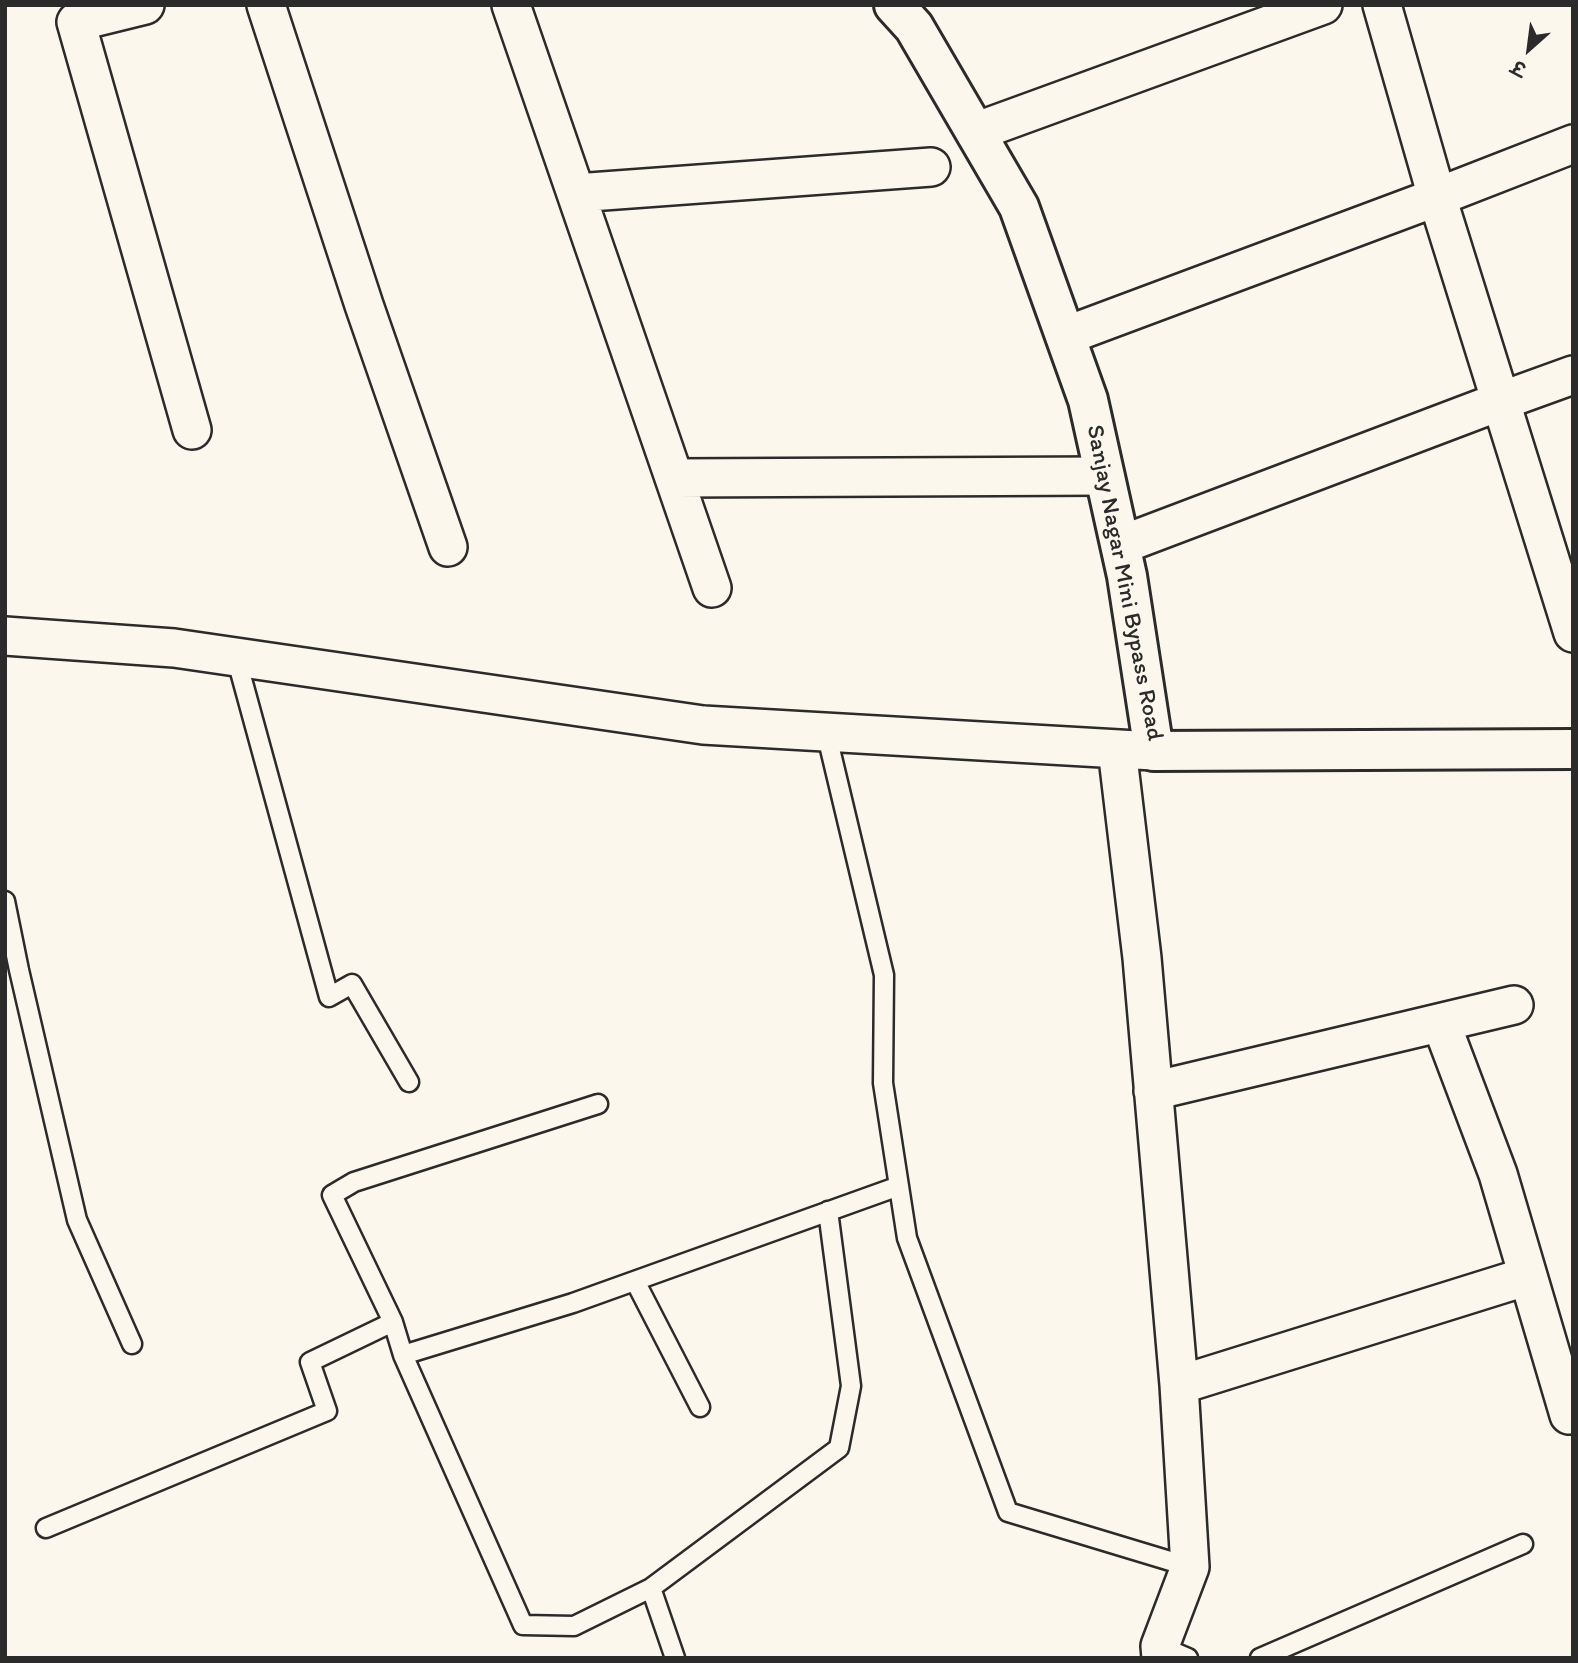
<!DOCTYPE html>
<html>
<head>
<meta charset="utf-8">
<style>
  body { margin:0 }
  #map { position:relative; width:1578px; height:1663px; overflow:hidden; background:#fbf7ec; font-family:Itim,"Playpen Sans Deva",sans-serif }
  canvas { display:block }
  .frame { position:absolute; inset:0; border:7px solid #2b2b2b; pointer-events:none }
  .north { position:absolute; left:1494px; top:14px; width:70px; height:70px; -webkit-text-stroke:5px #fbf7ec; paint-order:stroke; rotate:208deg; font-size:19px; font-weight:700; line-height:28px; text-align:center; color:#2b2b2b }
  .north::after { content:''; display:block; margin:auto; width:24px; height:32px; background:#2b2b2b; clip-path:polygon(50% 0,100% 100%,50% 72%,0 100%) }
</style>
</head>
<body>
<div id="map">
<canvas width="1578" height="1663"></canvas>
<div class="frame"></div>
<div class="north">उ</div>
</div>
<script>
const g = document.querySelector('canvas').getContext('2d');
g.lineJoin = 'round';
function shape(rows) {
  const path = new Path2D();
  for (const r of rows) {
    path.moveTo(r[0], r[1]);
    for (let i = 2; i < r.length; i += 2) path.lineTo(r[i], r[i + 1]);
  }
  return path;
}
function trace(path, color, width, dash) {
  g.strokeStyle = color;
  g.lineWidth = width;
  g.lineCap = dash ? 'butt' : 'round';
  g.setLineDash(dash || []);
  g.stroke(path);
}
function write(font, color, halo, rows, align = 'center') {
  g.font = font + ' Itim,sans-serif';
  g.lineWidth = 5;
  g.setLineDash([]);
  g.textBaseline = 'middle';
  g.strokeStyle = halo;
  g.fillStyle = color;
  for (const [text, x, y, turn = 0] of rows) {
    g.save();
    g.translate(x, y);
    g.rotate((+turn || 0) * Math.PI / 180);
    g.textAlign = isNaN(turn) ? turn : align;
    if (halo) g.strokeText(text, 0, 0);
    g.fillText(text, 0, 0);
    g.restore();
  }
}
const service = shape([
  [236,657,329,997,352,984,409,1082],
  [826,732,884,975,883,1083,907,1238,1008,1512,1190,1567],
  [5,901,19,970,77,1220,132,1344],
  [635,1281,700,1407],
  [393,1322,332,1195,354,1182,598,1104],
  [403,1355,523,1625,574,1626,651,1588,839,1448,851,1386,828,1211],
  [46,1528,327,1411,310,1362,393,1322,403,1355,573,1303,899,1186],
  [651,1588,675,1658],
  [1160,1646,1188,1658],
  [1260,1658,1523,1544]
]);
const minor = shape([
  [145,5,76,22,192,430],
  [266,5,364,305,448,547],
  [511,5,712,588],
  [1382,5,1437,197,1573,633],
  [975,132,1323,5],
  [576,193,931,167],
  [1065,336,1437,197,1573,144],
  [675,478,1105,476],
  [1121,545,1501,401,1573,375],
  [5,636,174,648,703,725,1154,751],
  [1117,749,1142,958,1179,1385,1190,1567,1160,1646,1161,1658],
  [1441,1023,1498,1174,1569,1415],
  [1153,1091,1514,1005],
  [1179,1385,1528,1276]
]);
const tertiary = shape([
  [894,5,914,27,1019,207,1088,400,1127,576,1154,751,1573,749]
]);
trace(service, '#2b2b2b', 23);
trace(minor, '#2b2b2b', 42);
trace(tertiary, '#2b2b2b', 44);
trace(service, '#fbf7ec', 18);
trace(minor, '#fbf7ec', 37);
trace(tertiary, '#fbf7ec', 38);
write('24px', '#2b2b2b', '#fbf7ec', [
  ["Sanjay Nagar Mini Bypass Road",1124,583,79]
]);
</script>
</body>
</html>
